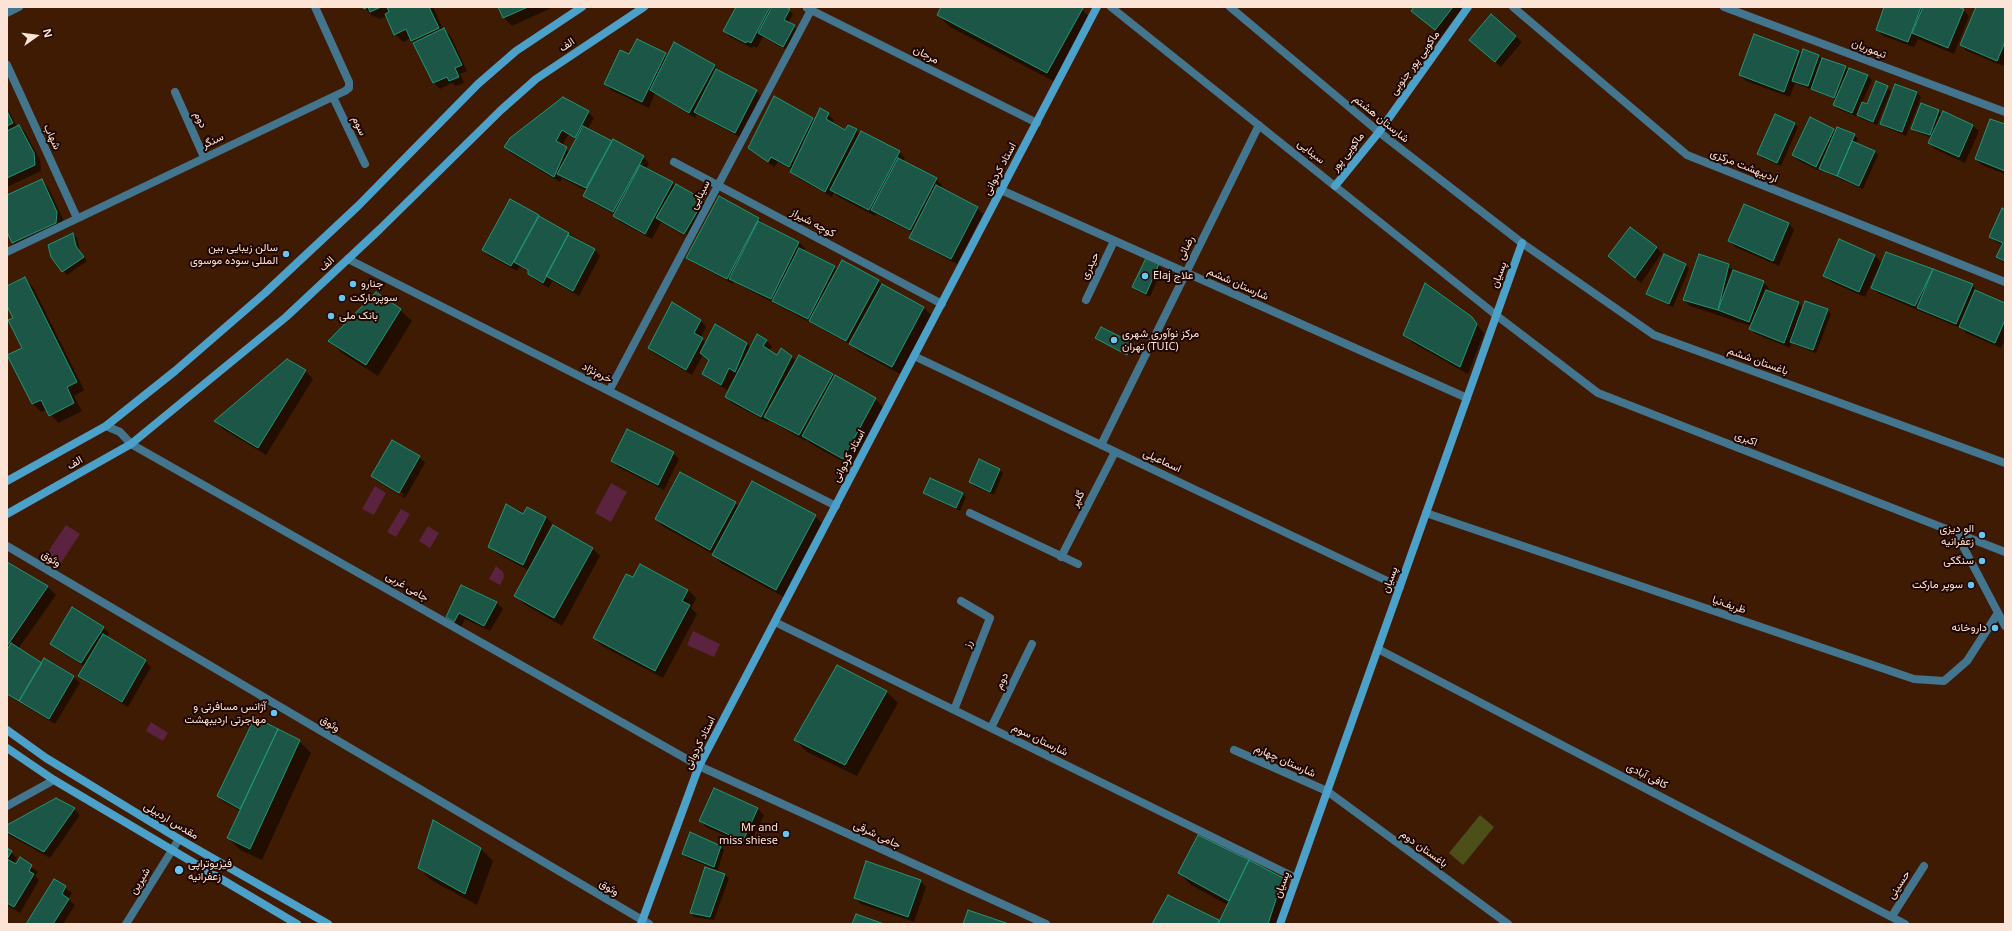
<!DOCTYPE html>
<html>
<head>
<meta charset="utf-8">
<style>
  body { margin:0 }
  #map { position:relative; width:2012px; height:931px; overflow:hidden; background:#3e1b02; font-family:"Noto Sans",sans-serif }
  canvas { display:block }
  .frame { position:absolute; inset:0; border:8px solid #fbe3d5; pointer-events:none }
  .north { position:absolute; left:16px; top:16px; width:40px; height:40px; -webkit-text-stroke:3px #200600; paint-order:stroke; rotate:76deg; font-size:11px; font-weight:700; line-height:16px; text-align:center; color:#fbe3d5 }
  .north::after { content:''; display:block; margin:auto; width:14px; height:18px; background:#fbe3d5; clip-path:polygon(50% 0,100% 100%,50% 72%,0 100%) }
</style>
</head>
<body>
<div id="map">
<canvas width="2012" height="931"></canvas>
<div class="frame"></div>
<div class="north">N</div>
</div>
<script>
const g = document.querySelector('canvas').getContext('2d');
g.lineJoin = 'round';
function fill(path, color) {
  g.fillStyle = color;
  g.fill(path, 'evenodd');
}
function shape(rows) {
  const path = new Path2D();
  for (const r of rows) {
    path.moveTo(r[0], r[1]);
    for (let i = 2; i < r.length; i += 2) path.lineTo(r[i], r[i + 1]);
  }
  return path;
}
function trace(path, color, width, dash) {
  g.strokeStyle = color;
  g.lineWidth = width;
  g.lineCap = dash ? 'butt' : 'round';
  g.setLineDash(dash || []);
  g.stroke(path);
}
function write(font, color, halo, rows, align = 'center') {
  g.font = font + ' "Noto Sans",Vazirmatn,sans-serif';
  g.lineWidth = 4;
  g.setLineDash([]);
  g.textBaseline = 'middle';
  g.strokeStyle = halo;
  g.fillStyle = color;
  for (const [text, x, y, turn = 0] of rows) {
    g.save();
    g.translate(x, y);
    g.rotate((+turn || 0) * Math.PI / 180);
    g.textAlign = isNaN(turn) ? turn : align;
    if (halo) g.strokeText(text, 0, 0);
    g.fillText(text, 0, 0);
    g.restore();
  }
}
fill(shape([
  [1480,815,1494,827,1463,865,1449,853]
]), '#4d4f19');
fill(shape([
  [611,483,627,492,611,522,595,513],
  [375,486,386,493,374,515,362,509],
  [401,509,410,514,396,537,387,532],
  [66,525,80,534,59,566,45,556],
  [428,526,439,533,430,548,419,541],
  [496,566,503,572,504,577,500,585,489,579],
  [693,631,720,644,714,657,687,645],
  [151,722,168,733,163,741,146,731]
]), '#5b233f');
fill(shape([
  [364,7,433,7,443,29,450,35,467,71,460,74,464,83,456,86,452,83,440,89,434,83,411,38,403,42,395,34,387,16,379,19,375,16,373,17],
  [499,7,553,7,512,26,504,18],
  [737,7,784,7,789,10,793,14,788,23,798,30,787,50,763,37,757,48,753,46,752,48,730,37,724,31],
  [942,7,1079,7,1094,21,1059,84,950,27,939,15],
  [1415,7,1463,7,1442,35,1412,11],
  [1885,7,1955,7,1963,10,1969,16,1954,54,1918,39,1914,47,1883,36,1877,30],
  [1977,7,2005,9,2005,62,2003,66,1967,51,1961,45],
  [1492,15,1522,42,1501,67,1470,40],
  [1755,35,1799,52,1802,55,1819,56,1822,59,1845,67,1849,71,1850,69,1868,76,1872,80,1862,103,1867,106,1887,87,1891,91,1877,125,1862,119,1857,114,1856,116,1838,109,1835,105,1837,100,1795,83,1790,97,1746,81,1740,75],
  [665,54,668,57,714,65,720,71,756,91,762,97,741,138,697,114,695,118,655,93,649,108,611,90,605,84],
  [1896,85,1917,93,1921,97,1906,136,1885,127,1881,123],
  [7,107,17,127,19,126,25,132,40,160,41,171,7,187],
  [1938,111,1942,115,1944,112,1973,126,1979,131,1965,163,1935,149,1930,143,1932,138,1916,132,1913,128],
  [588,112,594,118,588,129,643,157,649,163,646,169,703,201,709,207,690,240,661,222,652,239,620,222,615,215,590,201,584,195,587,191,562,178,560,182,511,153,505,147],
  [568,135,577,140,570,152,562,146],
  [663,221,689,236,688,238,663,223],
  [828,114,834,120,832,124,845,131,856,130,860,135,899,152,905,158,903,162,936,179,942,185,940,189,977,208,983,214,957,264,917,243,911,237,913,233,876,214,875,216,837,196,834,192,832,197,798,178,792,170,778,162,774,167,749,148,812,119,815,121],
  [1811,119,1836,132,1854,135,1858,139,1856,144,1874,151,1878,155,1863,189,1823,171,1822,172,1799,161,1793,155],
  [1794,124,1798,127,1781,166,1762,158,1758,154],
  [2005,125,2005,174,1982,165,1976,159],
  [42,181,48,187,63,219,61,229,19,248,13,242,7,229,7,196],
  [2005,211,2005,264,1997,257,2003,245,1996,242,1990,236],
  [538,215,595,250,600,256,579,296,552,281,549,288,535,280,529,272,520,266,517,271,489,256,483,250],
  [758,218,764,224,799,242,805,248,803,251,838,270,878,281,882,285,924,308,932,316,900,374,859,352,853,346,813,324,734,282,733,284,694,263,688,257],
  [1789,224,1794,230,1779,266,1735,247,1729,241],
  [73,234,77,238,80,251,87,261,67,275,52,257,49,246],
  [1840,241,1875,256,1881,262,1865,297,1831,282,1825,276],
  [1656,247,1662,253,1641,283,1616,262],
  [1887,253,1972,285,1978,292,2005,304,2005,339,2001,348,1966,333,1962,329,1878,293,1872,288],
  [1664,256,1686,265,1689,269,1673,307,1651,297,1647,294],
  [1158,265,1162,269,1150,297,1137,291,1133,287],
  [1728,265,1734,271,1763,282,1769,288,1768,291,1798,303,1803,308,1827,310,1831,314,1816,353,1795,345,1792,342,1790,348,1756,334,1750,329,1751,326,1690,306,1684,300],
  [25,279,33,287,84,390,74,396,82,411,58,423,47,409,41,412,33,404,9,356,23,348,14,318,7,304,7,287],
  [400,310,412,321,378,376,342,353,330,341],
  [1471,318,1484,333,1468,374,1413,343,1405,335],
  [700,320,706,326,701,338,706,343,747,344,751,348,766,340,772,346,769,351,778,356,792,357,796,361,832,375,875,399,883,407,851,466,811,444,806,439,805,441,769,420,767,422,732,403,726,397,734,380,733,379,727,390,709,379,703,374,710,361,703,355,692,375,655,354,649,348],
  [1098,339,1132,344,1134,345,1129,355],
  [287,360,305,371,313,379,266,455,223,429,215,421],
  [393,441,419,457,425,463,405,498,378,482,372,476],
  [378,479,404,494,403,496,378,482],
  [673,453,679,459,664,490,618,467,612,461],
  [999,469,1003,473,994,495,974,486,970,482],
  [925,493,962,494,966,497,960,511,928,496],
  [735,503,739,506,815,516,823,524,784,597,721,563,713,554,664,527,656,519],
  [524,515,546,517,552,523,538,552,592,548,600,556,562,626,524,604,516,596,529,571,496,553,490,547],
  [7,563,48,587,56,595,18,649,43,664,45,659,74,677,80,683,55,724,7,695],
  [641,565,688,590,696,598,691,608,697,614,663,678,602,646,594,638,634,579],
  [462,586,497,603,503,609,490,631,465,619,461,627,447,617],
  [103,627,109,633,106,638,145,661,151,667,128,707,86,682,80,676,85,667,58,650,52,644],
  [886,691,898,703,857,776,807,752,795,740],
  [255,719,299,741,311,753,262,860,240,850,228,838,241,811,224,802,218,796],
  [715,789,758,809,764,815,749,846,706,827,700,821],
  [74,809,80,815,50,858,7,834,7,827],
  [434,821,481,849,493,861,477,905,431,880,419,868],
  [1199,836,1282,879,1294,891,1283,924,1154,924,1168,897,1220,922,1228,905,1191,885,1179,873],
  [721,847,724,850,717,872,725,875,729,878,714,920,694,917,691,913,717,870,687,858,683,854],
  [7,849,17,858,14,863,16,865,20,859,38,872,35,876,39,880,20,913,7,905],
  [54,880,72,893,68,899,75,905,63,924,27,924],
  [920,881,926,887,914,922,861,904,855,898]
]), '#0007');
const building = shape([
  [363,7,381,7,370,12,368,7,364,9,363,7],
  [387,7,429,7,439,28,411,41,406,29,394,35,385,14,389,12,387,7],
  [498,7,528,7,503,18,498,7],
  [736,7,770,7,751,43,747,41,746,43,723,31,736,7],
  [772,7,786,7,790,9,784,20,795,25,783,47,758,33,772,7],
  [941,7,1081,7,1083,8,1047,73,937,15,941,7],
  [1414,7,1453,7,1435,30,1411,11,1414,7],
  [1884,7,1921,7,1908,42,1876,30,1884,7],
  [1923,7,1958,7,1964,9,1948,48,1912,33,1923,7],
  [1976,7,2005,7,2005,42,1997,61,1960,45,1976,7],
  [1491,14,1516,36,1495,62,1469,40,1491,14],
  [444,28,462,65,455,68,459,77,449,81,447,77,433,83,413,43,444,28],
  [1754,34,1799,51,1784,92,1739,75,1754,34],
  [637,39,666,53,642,102,604,84,620,50,629,54,637,39],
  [674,42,715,65,689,113,650,90,674,42],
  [1803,49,1819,55,1808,86,1792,81,1803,49],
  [1822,58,1846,66,1834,98,1811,89,1822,58],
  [1849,68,1868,75,1852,113,1833,105,1849,68],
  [716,69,757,90,735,133,694,112,716,69],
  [1876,81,1888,86,1873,122,1857,115,1862,102,1867,104,1876,81],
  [1895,84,1917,92,1902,132,1880,124,1895,84],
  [774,96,813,118,789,167,771,157,768,162,748,148,774,96],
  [563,97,589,111,575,138,562,130,556,141,567,147,554,177,504,147,510,138,563,97],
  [1921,103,1939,110,1930,135,1911,129,1921,103],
  [820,108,829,113,826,119,845,130,848,125,857,129,825,192,790,172,820,108],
  [7,111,13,123,7,126,7,111],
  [1943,111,1973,125,1959,157,1928,143,1943,111],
  [1775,114,1795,123,1777,163,1757,154,1775,114],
  [1810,117,1834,129,1816,167,1792,155,1810,117],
  [1990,119,2005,124,2005,171,1975,159,1990,119],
  [19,125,34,153,35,165,7,178,7,131,19,125],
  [583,126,612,141,586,188,557,174,583,126],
  [1837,127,1855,134,1837,176,1819,169,1837,127],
  [861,131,900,151,869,210,830,190,861,131],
  [613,139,644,156,613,212,583,196,613,139],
  [1852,141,1875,151,1859,186,1837,176,1852,141],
  [898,158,937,178,910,230,871,210,898,158],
  [640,165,673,182,645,234,613,216,640,165],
  [42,179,57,212,56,223,12,243,7,232,7,195,42,179],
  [676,184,704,200,684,234,656,218,676,184],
  [936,185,978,207,951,259,909,238,936,185],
  [719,196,759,218,727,279,686,258,719,196],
  [510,199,539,215,511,266,482,250,510,199],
  [1744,204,1789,223,1773,261,1728,241,1744,204],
  [2002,208,2005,210,2005,261,1996,257,2003,243,1989,237,2002,208],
  [539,216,569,233,543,283,528,274,528,270,514,262,539,216],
  [758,221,799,242,771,299,729,279,758,221],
  [1630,227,1657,247,1635,278,1608,256,1630,227],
  [73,233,76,246,84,257,62,272,51,257,48,245,73,233],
  [568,235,595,249,573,291,546,276,568,235],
  [1839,239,1875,255,1859,292,1823,276,1839,239],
  [799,248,835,266,808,319,772,301,799,248],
  [1886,252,1933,269,1915,306,1871,288,1886,252],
  [1664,254,1686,264,1669,304,1646,294,1664,254],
  [1699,254,1729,264,1718,310,1683,300,1699,254],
  [1146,258,1159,264,1146,294,1132,287,1146,258],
  [842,260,879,280,846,341,809,321,842,260],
  [1933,269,1973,284,1956,324,1917,308,1933,269],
  [1733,270,1764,281,1749,322,1718,310,1733,270],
  [25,277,77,382,67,387,74,403,49,416,41,400,32,404,7,355,22,348,8,320,13,318,7,306,7,286,25,277],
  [1425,283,1472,317,1477,324,1460,367,1403,335,1425,283],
  [882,284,924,307,892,367,849,344,882,284],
  [1766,290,1799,302,1784,343,1749,329,1766,290],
  [1975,290,2005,303,2005,320,1995,343,1959,327,1975,290],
  [376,292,401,309,366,365,328,341,376,292],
  [1805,301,1828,309,1813,350,1790,342,1805,301],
  [672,302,701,320,694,333,703,338,686,370,648,348,672,302],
  [715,324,747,343,735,372,729,368,721,385,702,374,709,360,700,353,715,324],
  [1101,327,1133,343,1127,355,1095,338,1101,327],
  [757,334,767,340,763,346,777,355,781,348,792,356,761,417,725,397,757,334],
  [799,355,833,374,799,435,764,417,799,355],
  [287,359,306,370,258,448,214,421,287,359],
  [835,375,876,398,843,459,802,436,835,375],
  [627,429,674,452,658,485,611,461,627,429],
  [392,440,420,456,399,493,371,476,392,440],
  [979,459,1000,469,990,492,969,482,979,459],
  [680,472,736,502,710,550,655,519,680,472],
  [930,478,963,493,956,508,923,493,930,478],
  [752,481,816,515,776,590,712,555,752,481],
  [506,504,523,514,527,507,546,517,523,565,488,547,506,504],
  [553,525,593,548,554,618,514,596,553,525],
  [7,562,48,586,7,646,7,562],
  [640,564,688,590,682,601,690,605,655,671,593,638,626,574,633,577,640,564],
  [461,585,497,602,484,626,459,613,454,622,446,617,461,585],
  [72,607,104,627,81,663,50,644,72,607],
  [103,634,146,660,122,702,78,676,103,634],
  [11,643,42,663,19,701,7,694,7,650,11,643],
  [44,658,74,676,49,719,19,701,44,658],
  [837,665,887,691,845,765,794,740,837,665],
  [255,717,278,729,240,809,217,796,255,717],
  [278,729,300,740,250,849,227,838,278,729],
  [714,788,758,808,743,841,699,821,714,788],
  [56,798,75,808,44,852,7,832,7,825,56,798],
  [433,820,481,848,465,894,418,868,433,820],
  [690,832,721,846,714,867,682,854,690,832],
  [1198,835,1249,860,1229,901,1178,873,1198,835],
  [7,848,12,851,7,859,7,848],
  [20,857,32,865,29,871,34,874,14,907,7,903,7,859,16,864,20,857],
  [1249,860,1283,878,1268,924,1218,924,1249,860],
  [866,861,921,880,908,917,854,898,866,861],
  [705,867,725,874,710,917,690,913,705,867],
  [54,879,66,886,62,894,69,899,53,924,26,924,54,879],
  [1168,895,1219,920,1218,924,1152,924,1168,895],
  [968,910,1009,924,963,924,968,910],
  [856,914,884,924,852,924,856,914]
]);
fill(building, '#1c5646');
trace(building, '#20977a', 1);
trace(shape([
  [1111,7,1496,315,1598,393,2005,552],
  [1230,7,1379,132,1522,243,1654,335,2005,463],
  [1513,7,1687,155,2005,282],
  [1724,7,2005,112],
  [807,8,1037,123],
  [7,13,19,7],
  [7,65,77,218],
  [175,92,204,157],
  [333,97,365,164],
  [674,162,942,304],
  [1001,190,1467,398],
  [7,252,345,91,349,88,349,82,315,7],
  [348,259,836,506],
  [1086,300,1114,241],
  [914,356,1400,587],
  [609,391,811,10],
  [106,426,120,432,131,444,699,766,1046,924],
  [1101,445,1259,125],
  [970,513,1078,564],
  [1426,513,1914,679,1944,681,1967,661,1998,613],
  [1956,533,2005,626],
  [7,546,649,924],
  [1061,557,1115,452],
  [775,622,1296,878],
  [1378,649,1905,924],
  [954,710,990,618,961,601],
  [991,728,1032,644],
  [1234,750,1327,791,1508,924],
  [7,806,54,780],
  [1892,916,1924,866],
  [126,924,179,839]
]), '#43758e', 8);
trace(shape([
  [1335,186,1379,132,1468,7],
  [7,481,106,426,175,371,265,293,358,206,478,84,516,51,582,7],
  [7,514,131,444,286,317,380,229,501,110,536,79,644,7],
  [7,730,46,758,179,839,328,924],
  [7,748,54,780,297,924],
  [641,924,699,766,1097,7],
  [1280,924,1522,243]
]), '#4ca1ca', 8);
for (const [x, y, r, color] of [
  [286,254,4,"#68c4f0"],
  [1145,276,4,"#68c4f0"],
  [353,284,4,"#68c4f0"],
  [342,298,4,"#68c4f0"],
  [331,316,4,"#68c4f0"],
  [1114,340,4,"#68c4f0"],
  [1982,535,4,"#68c4f0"],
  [1982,561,4,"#68c4f0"],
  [1971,585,4,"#68c4f0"],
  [1995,628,4,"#68c4f0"],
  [274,713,4,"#68c4f0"],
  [786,834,4,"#68c4f0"],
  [179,870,5,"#68c4f0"]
]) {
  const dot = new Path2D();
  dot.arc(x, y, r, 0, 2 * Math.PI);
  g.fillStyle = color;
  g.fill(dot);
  trace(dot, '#200600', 1.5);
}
write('11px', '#fbe3d5', '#200600', [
  ["الف",567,45,-34],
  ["تیموریان",1869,49,21],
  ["مرجان",926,55,27],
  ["ماکویی‌ پور جنوبی",1415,63,-54],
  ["شارستان هشتم",1381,119,39],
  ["دوم",200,120,65],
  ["سوم",359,126,65],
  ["شهاب",52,137,65],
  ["سنگر",213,141,-25],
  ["سینایی",1311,152,39],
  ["ماکویی‌ پور",1348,152,-52],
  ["اردیبهشت مرکزی",1744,166,22],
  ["استاد کردوانی",1000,169,-62],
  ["سینایی",700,195,-62],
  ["کوچه شیراز",813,223,28],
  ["رضائی",1186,248,-64],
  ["الف",327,264,-43],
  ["حیدری",1090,266,-64],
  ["پسیان",1499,275,-70],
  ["شارستان ششم",1238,284,24],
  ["باغستان ششم",1758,361,20],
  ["خرم‌نژاد",597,373,27],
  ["اکبری",1746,439,21],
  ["استاد کردوانی",849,456,-62],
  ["اسماعیلی",1162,461,25],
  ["الف",75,463,-30],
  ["گلپر",1078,499,-63],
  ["وثوق",51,559,31],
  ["پسیان",1390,580,-70],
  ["جامی غربی",407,587,30],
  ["ظریف‌نیا",1729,605,19],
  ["رز",968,644,-68],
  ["دوم",1002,681,-64],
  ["وثوق",330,724,31],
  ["شارستان سوم",1040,740,26],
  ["استاد کردوانی",700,743,-64],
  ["شارستان چهارم",1285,761,24],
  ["کافی آبادی",1647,776,27],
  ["مقدس اردبیلی",171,821,31],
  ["جامی شرقی",877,835,25],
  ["باغستان دوم",1424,849,36],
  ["شیرین",140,881,-58],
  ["پسیان",1282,885,-70],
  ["حسینی",1899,885,-56],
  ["وثوق",609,888,31]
]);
write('11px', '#fbe3d5', '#200600', [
  ["سالن زیبایی بین",278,248],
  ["المللی سوده موسوی",278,261],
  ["Elaj علاج",1153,276,"left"],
  ["جنارو",361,284,"left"],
  ["سوپرمارکت",350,298,"left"],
  ["بانک ملی",339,316,"left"],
  ["مرکز نوآوری شهری",1122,334,"left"],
  ["تهران (TUIC)",1122,347,"left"],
  ["الو دیزی",1974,529],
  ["زعفرانیه",1974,542],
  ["سنگکی",1974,561],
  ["سوپر مارکت",1963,585],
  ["داروخانه",1987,628],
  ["آژانس مسافرتی و",266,707],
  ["مهاجرتی اردیبهشت",266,720],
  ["Mr and",778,828],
  ["miss shiese",778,841],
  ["فیزیوتراپی",188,864,"left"],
  ["زعفرانیه",188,877,"left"]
], 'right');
</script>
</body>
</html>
